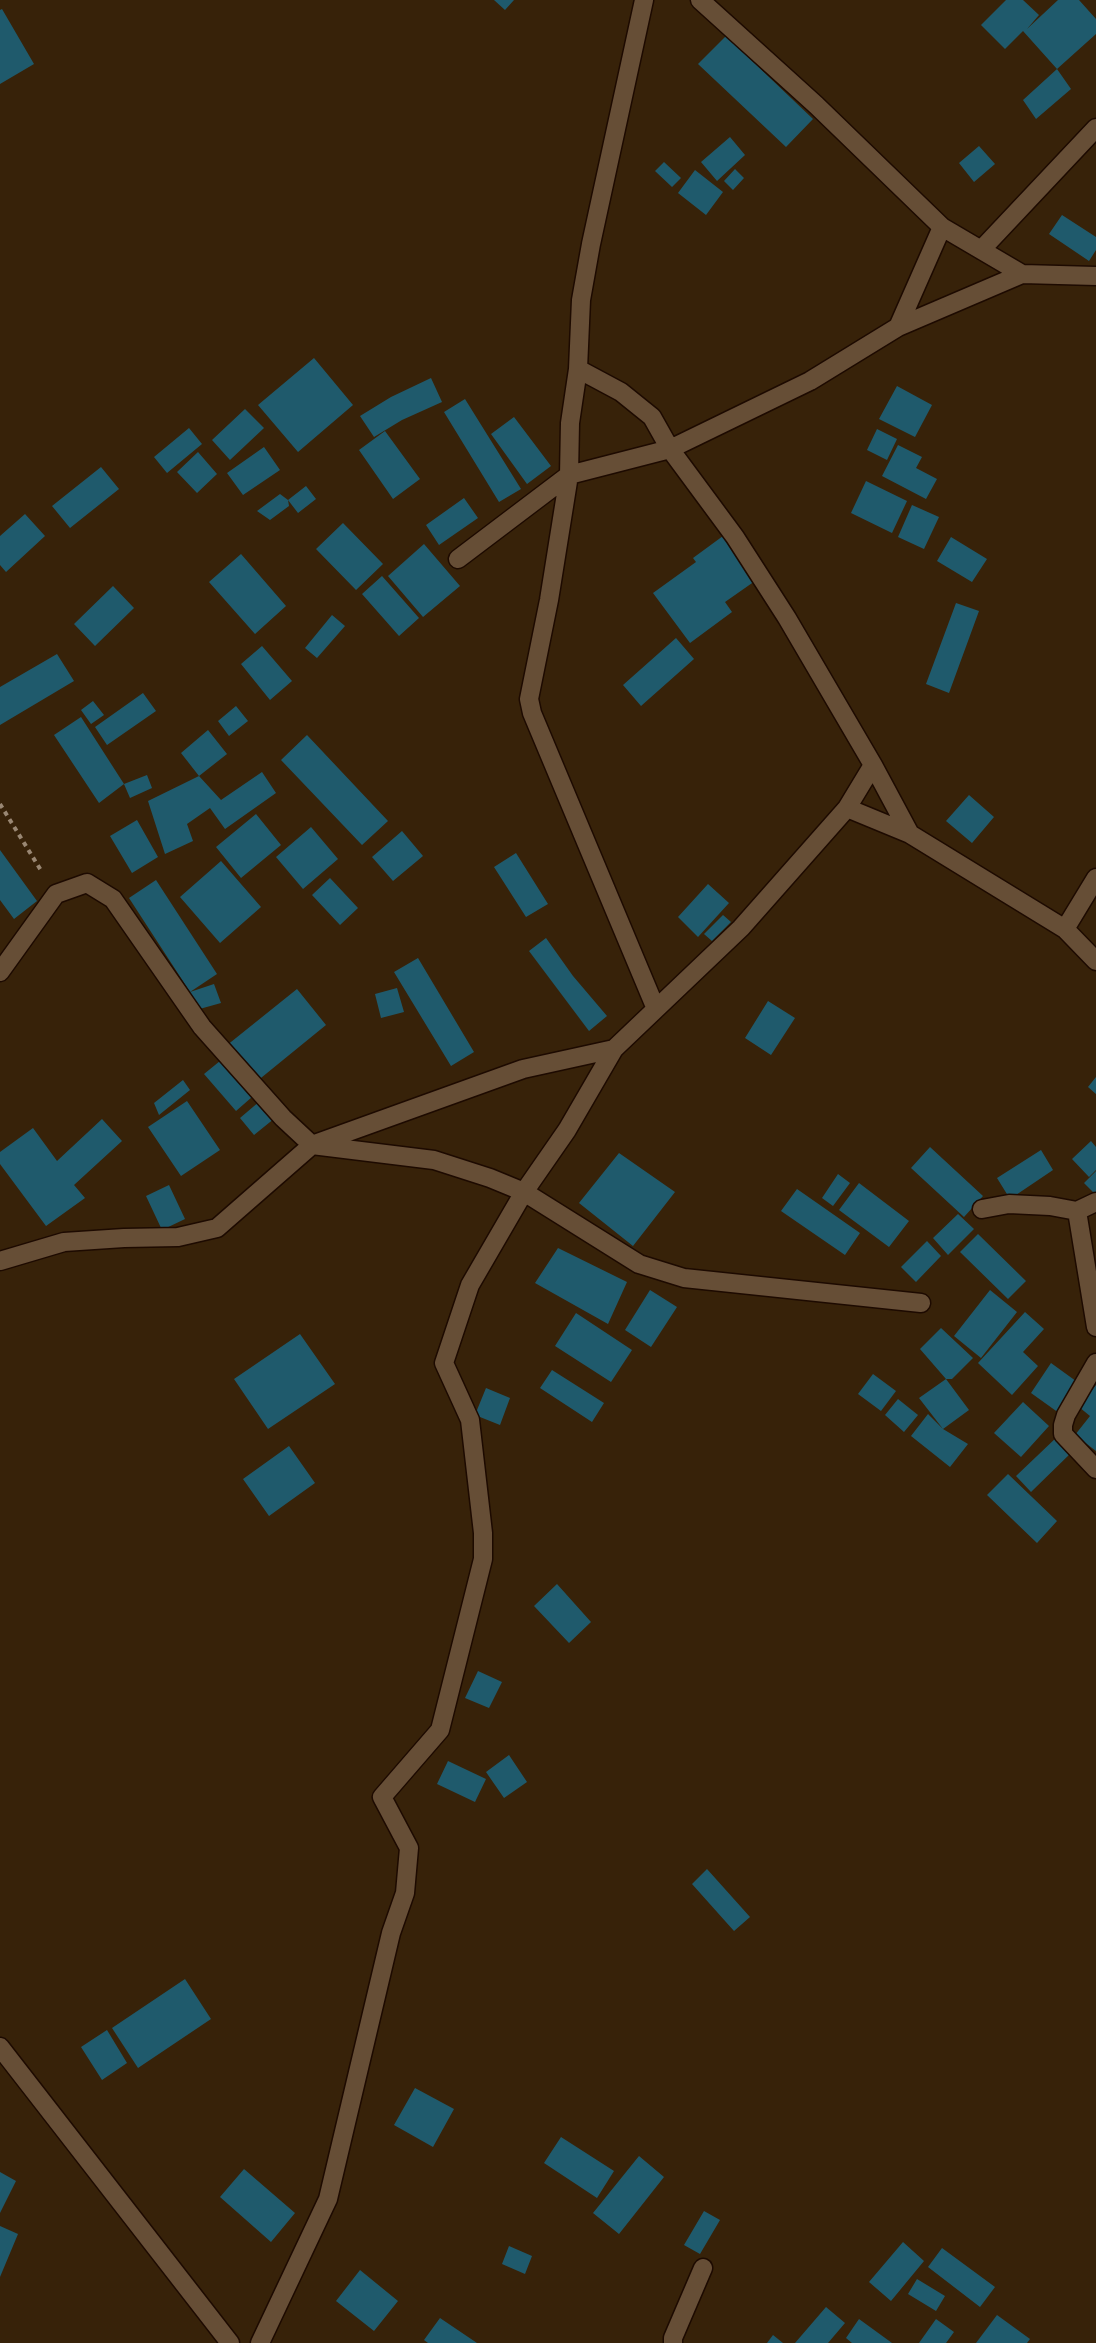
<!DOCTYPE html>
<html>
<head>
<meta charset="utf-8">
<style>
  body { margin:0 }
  canvas { display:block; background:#372209 }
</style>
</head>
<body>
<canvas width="1096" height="2343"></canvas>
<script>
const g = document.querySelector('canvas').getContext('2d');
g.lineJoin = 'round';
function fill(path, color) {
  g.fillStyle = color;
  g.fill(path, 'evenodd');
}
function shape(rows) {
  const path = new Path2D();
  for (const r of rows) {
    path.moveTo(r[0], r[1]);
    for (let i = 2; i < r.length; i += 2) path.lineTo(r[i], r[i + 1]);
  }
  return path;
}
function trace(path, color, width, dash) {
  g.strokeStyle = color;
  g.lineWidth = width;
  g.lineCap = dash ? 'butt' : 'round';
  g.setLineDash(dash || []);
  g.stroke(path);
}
fill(shape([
  [494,0,514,0,505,10],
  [1006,0,1023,0,1039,15,1027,29,1058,0,1079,0,1096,19,1096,34,1057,69,1023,31,1005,49,981,25],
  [2,9,34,64,0,84,0,10],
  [726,36,813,119,786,147,698,64],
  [1057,69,1071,89,1036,119,1023,100],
  [730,137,745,155,717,181,701,162],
  [979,146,995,164,974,182,959,163],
  [664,162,681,178,672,187,655,171],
  [735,169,744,178,733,190,724,181],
  [695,170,723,192,706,215,678,193],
  [1062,215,1096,237,1096,250,1089,261,1049,234],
  [314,358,353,405,298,452,258,405],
  [431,378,442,402,402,420,374,437,360,416,391,397],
  [897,386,932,405,915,437,879,419],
  [465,399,521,489,499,502,444,412],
  [245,409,264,428,230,460,212,440],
  [514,417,551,466,527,484,491,434],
  [189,428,202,444,167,473,154,457],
  [877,429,897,439,887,460,867,450],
  [385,431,420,479,393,499,359,450],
  [898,445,922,457,916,468,937,479,926,499,882,476],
  [264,447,280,470,243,495,227,473],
  [198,452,217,474,197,493,177,472],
  [101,467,119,489,70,528,52,506],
  [866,481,907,501,892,533,851,513],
  [306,486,316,499,298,513,288,500],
  [280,494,288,500,289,506,270,520,257,511],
  [464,498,478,518,439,545,426,525],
  [912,505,939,517,924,549,898,537],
  [25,514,45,536,6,572,0,565,0,536],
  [343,523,383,564,356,590,316,549],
  [723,536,755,581,725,602,732,612,690,643,653,593,696,562,693,558],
  [951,537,987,559,972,582,937,561],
  [424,544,460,586,423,617,388,576],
  [241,554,286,606,255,634,209,582],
  [382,576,419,618,399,636,362,594],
  [113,586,134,608,95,646,74,624],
  [956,603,979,611,949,693,926,684],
  [332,615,345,626,317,658,305,648],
  [676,638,694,659,641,706,623,685],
  [262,646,292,681,270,700,241,664],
  [57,654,74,681,0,725,0,687],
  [143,693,156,711,107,745,95,727],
  [93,701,104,715,91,724,81,710],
  [236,706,248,721,229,736,218,721],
  [81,717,124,784,99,803,54,735],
  [208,730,227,754,199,776,181,753],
  [307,735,388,821,362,845,281,760],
  [262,772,276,793,225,829,210,808,187,824,193,841,165,854,148,801,199,776,221,800],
  [147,775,152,788,130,798,124,784],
  [969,795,994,817,972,843,946,821],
  [256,814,281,845,241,878,216,847],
  [137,820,158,857,132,873,110,836],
  [311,827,338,859,303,889,276,857],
  [402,831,423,856,393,881,372,857],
  [0,850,37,901,14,919,0,900],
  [516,853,548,904,526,917,494,867],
  [221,861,261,907,220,943,180,897],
  [330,878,358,908,340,925,312,895],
  [156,880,217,974,190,992,214,984,221,1003,196,1010,190,992,129,898],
  [708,884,729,903,698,937,678,917],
  [723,915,731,922,712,941,704,934],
  [546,938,573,976,607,1016,589,1031,529,951],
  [418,958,474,1052,451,1066,394,972],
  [397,988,404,1012,381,1018,375,994],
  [297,989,326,1025,256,1082,226,1046],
  [768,1001,795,1018,771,1055,745,1038],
  [220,1061,252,1097,236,1111,204,1074],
  [1096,1077,1096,1094,1088,1087],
  [183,1080,190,1090,159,1115,154,1103],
  [187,1101,220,1150,181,1176,148,1127],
  [260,1101,275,1118,254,1135,240,1118],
  [102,1119,122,1141,74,1185,85,1198,46,1226,0,1164,0,1152,33,1128,57,1161],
  [1091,1141,1096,1147,1096,1170,1089,1177,1072,1159],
  [930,1147,983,1196,964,1217,911,1168],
  [1041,1150,1053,1170,1010,1199,997,1178],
  [619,1153,675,1192,633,1246,579,1203],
  [1096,1171,1096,1195,1084,1183],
  [838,1174,850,1183,833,1206,822,1198],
  [859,1183,909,1221,889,1247,839,1210],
  [169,1185,185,1219,162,1230,146,1196],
  [797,1189,860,1233,845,1255,781,1211],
  [958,1214,974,1229,948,1255,933,1238],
  [978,1234,1026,1281,1008,1299,960,1252],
  [927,1241,941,1256,916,1282,901,1267],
  [558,1248,627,1282,608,1324,535,1283],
  [650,1290,677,1307,651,1347,625,1330],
  [990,1290,1017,1312,981,1358,954,1336],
  [1025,1312,1044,1329,1023,1352,1038,1366,1012,1395,978,1363],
  [576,1313,632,1350,611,1382,555,1346],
  [941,1328,973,1358,952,1379,946,1379,920,1349],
  [300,1334,335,1384,268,1429,234,1379],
  [1051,1363,1080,1384,1059,1413,1031,1393],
  [552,1370,604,1403,592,1422,540,1388],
  [873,1374,896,1391,881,1411,858,1394],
  [946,1379,969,1410,943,1429,968,1444,950,1467,911,1436,928,1414,943,1429,919,1398],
  [1096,1385,1096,1451,1075,1435,1090,1416,1079,1407],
  [486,1388,510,1398,500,1425,475,1415],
  [898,1399,918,1415,904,1432,885,1415],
  [1023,1402,1049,1426,1021,1457,994,1433],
  [1058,1436,1073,1451,1031,1492,1016,1476],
  [289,1446,315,1483,269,1516,243,1479],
  [1008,1474,1057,1521,1037,1543,987,1495],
  [557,1584,591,1622,569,1643,534,1606],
  [478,1671,502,1682,489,1708,465,1698],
  [509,1755,527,1782,504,1798,486,1772],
  [448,1761,486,1779,475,1802,437,1784],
  [707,1869,750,1917,734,1931,692,1884],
  [185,1979,211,2019,138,2068,112,2028],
  [107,2030,127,2063,102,2080,81,2047],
  [415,2088,454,2109,433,2147,394,2125],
  [561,2137,614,2171,597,2198,544,2163],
  [639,2156,664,2177,619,2234,593,2213],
  [244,2169,295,2213,271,2242,220,2197],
  [0,2172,16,2181,0,2213],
  [704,2211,720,2220,700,2254,684,2245],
  [0,2226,18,2234,0,2277],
  [903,2242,924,2261,891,2301,869,2282],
  [509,2246,532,2256,525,2274,502,2264],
  [942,2248,995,2287,980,2307,928,2267],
  [360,2270,398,2301,374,2331,336,2301],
  [917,2279,945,2296,936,2311,908,2294],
  [826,2307,845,2323,828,2343,795,2343],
  [997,2315,1030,2339,1027,2343,976,2343],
  [440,2318,477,2343,428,2343,424,2340],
  [859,2319,892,2343,852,2343,846,2338],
  [936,2319,954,2332,946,2343,919,2343],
  [773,2335,783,2343,767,2343]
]), '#1f5a6c');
const minor = shape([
  [644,0,591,244,581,300,578,369,570,423,569,475,549,600,529,699,532,713,656,1009],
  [700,0,816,105,942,227,1022,274],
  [981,250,1096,128],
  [898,327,942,227],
  [578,369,621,392,652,417,670,449,735,537,787,618,873,765],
  [458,559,569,475,670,449,810,381,898,327,1022,274,1096,276],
  [847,808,873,765,910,834],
  [1065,929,1096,878],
  [0,972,56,894,87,883,113,899,202,1027,283,1118,312,1145,523,1069,614,1049],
  [982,1209,1009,1204,1050,1206,1077,1211,1096,1202],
  [1077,1211,1096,1327],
  [0,1261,64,1242,124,1238,178,1237,217,1228,312,1145,434,1160,490,1178,524,1192,470,1285,444,1363,470,1420,483,1533,483,1559,440,1730,382,1797,409,1848,405,1893,391,1933,328,2199,260,2343],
  [921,1303,684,1278,639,1264,524,1192,567,1130,614,1049,741,928,847,808,910,834,1065,929,1096,961],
  [1096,1363,1066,1415,1063,1425,1063,1434,1096,1469],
  [0,2047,230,2343],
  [673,2343,673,2338,703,2268]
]);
trace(minor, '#1d0a00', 21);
trace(shape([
  [0,804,42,872]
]), '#998773', 4, [4.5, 4.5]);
trace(minor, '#664e36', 18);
</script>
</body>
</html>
